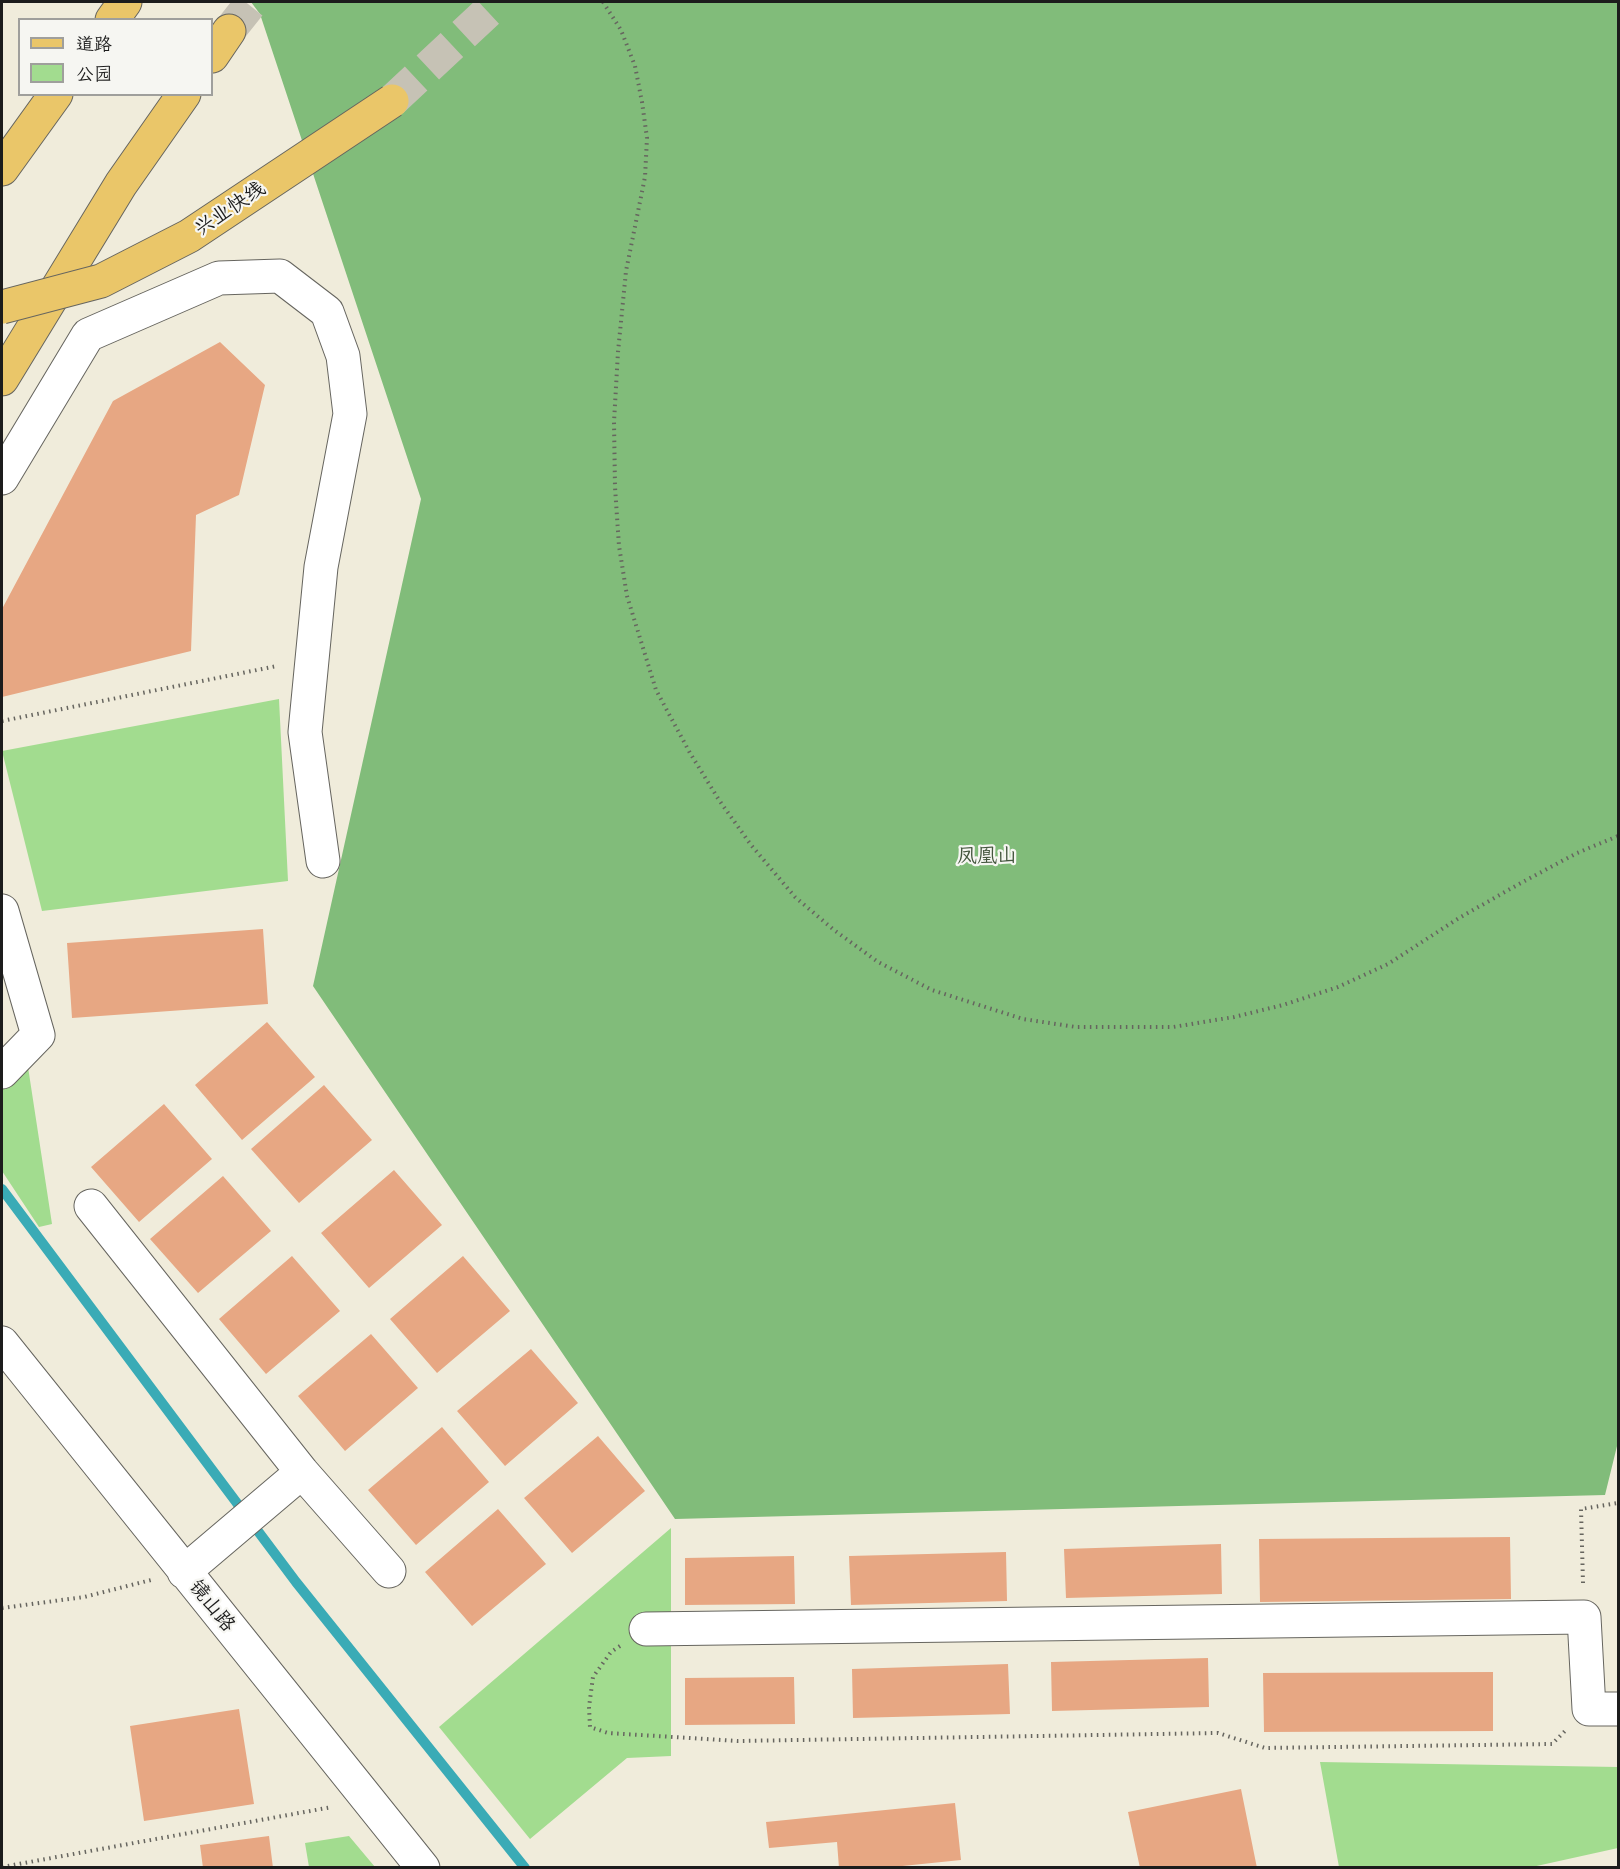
<!DOCTYPE html>
<html>
<head>
<meta charset="utf-8">
<style>
  body { margin:0 }
  #map { position:relative; width:1620px; height:1869px; overflow:hidden; background:#f0ecdb; font-family:Delius,"LXGW WenKai TC",sans-serif }
  canvas { display:block }
  .frame { position:absolute; inset:0; border:3px solid #1c1c1c; pointer-events:none }
  .legend { position:absolute; left:18px; top:18px; width:195px; height:78px; box-sizing:border-box; background:#f6f6f2; border:2px solid #9f9f9c; margin:0; padding:8px 10px; list-style:none; font-size:18px; color:#1c1c1c }
  .legend li { display:flex; align-items:center; gap:12px; height:30px }
  .legend b { width:30px; border:2px solid #9f9f9c }
</style>
</head>
<body>
<div id="map">
<canvas width="1620" height="1869"></canvas>
<div class="frame"></div>
<ul class="legend">
<li><b style="height:8px;background:#eac669"></b>道路</li>
<li><b style="height:16px;background:#a2dc8f"></b>公园</li>
</ul>
</div>
<script>
const g = document.querySelector('canvas').getContext('2d');
g.lineJoin = 'round';
function fill(path, color) {
  g.fillStyle = color;
  g.fill(path, 'evenodd');
}
function shape(rows) {
  const path = new Path2D();
  for (const r of rows) {
    path.moveTo(r[0], r[1]);
    for (let i = 2; i < r.length; i += 2) path.lineTo(r[i], r[i + 1]);
  }
  return path;
}
function trace(path, color, width, dash) {
  g.strokeStyle = color;
  g.lineWidth = width;
  g.lineCap = dash ? 'butt' : 'round';
  g.setLineDash(dash || []);
  g.stroke(path);
}
function write(font, color, halo, rows, align = 'center') {
  g.font = font + ' Delius,"LXGW WenKai TC",sans-serif';
  g.lineWidth = 4.5;
  g.setLineDash([]);
  g.textBaseline = 'middle';
  g.strokeStyle = halo;
  g.fillStyle = color;
  for (const [text, x, y, turn = 0] of rows) {
    g.save();
    g.translate(x, y);
    g.rotate((+turn || 0) * Math.PI / 180);
    g.textAlign = isNaN(turn) ? turn : align;
    if (halo) g.strokeText(text, 0, 0);
    g.fillText(text, 0, 0);
    g.restore();
  }
}
fill(shape([
  [279,699,288,881,42,911,2,751],
  [28,1067,52,1224,39,1227,2,1171,2,1072],
  [671,1528,671,1756,627,1758,530,1839,439,1727],
  [1320,1762,1618,1767,1618,1848,1532,1867,1339,1867],
  [349,1836,375,1867,309,1867,305,1843]
]), '#a2dc8f');
fill(shape([
  [251,2,1618,2,1618,1442,1605,1495,675,1519,313,986,421,499,260,14]
]), '#81bc7a');
trace(shape([
  [2,1189,296,1582,525,1868]
]), '#3aabb6', 10);
fill(shape([
  [220,342,265,385,239,495,196,515,191,651,2,697,2,609,113,401],
  [263,929,268,1004,72,1018,67,943],
  [267,1022,315,1077,242,1140,195,1085],
  [324,1085,372,1140,299,1203,251,1149],
  [164,1104,212,1159,139,1222,91,1167],
  [394,1170,442,1225,369,1288,321,1233],
  [223,1176,271,1231,198,1293,150,1239],
  [292,1256,340,1311,266,1374,219,1319],
  [463,1256,510,1311,437,1373,390,1319],
  [371,1334,418,1388,345,1451,298,1396],
  [531,1349,578,1403,505,1466,457,1411],
  [442,1427,489,1482,416,1545,368,1490],
  [598,1436,645,1491,572,1553,524,1498],
  [498,1509,546,1564,472,1626,425,1572],
  [1510,1537,1511,1599,1260,1602,1259,1539],
  [1221,1544,1222,1594,1066,1598,1064,1549],
  [1006,1552,1007,1601,851,1605,849,1556],
  [794,1556,795,1604,685,1605,685,1558],
  [1208,1658,1209,1707,1052,1711,1051,1662],
  [1008,1664,1010,1714,853,1718,852,1669],
  [1493,1672,1493,1731,1264,1732,1263,1673],
  [794,1677,795,1724,685,1725,685,1678],
  [239,1709,254,1804,144,1821,130,1726],
  [1241,1789,1257,1868,1140,1868,1128,1812],
  [955,1803,961,1860,883,1868,839,1868,837,1842,769,1848,766,1822],
  [269,1836,273,1868,203,1868,200,1845]
]), '#e7a783');
trace(shape([
  [229,31,252,2],
  [392,101,498,2]
]), '#c6c2b5', 33, [33, 16]);
const minor = shape([
  [2,478,88,335,219,278,280,276,327,312,343,356,350,414,321,567,305,732,323,861],
  [2,911,38,1035,2,1072],
  [91,1206,302,1472,389,1571],
  [2,1343,423,1868],
  [184,1572,302,1472],
  [646,1629,1584,1617,1589,1709,1618,1709]
]);
const major = shape([
  [112,20,125,2],
  [212,56,229,31],
  [2,169,56,94],
  [2,379,121,184,184,94]
]);
trace(minor, '#66655f', 35);
trace(major, '#66655f', 35);
trace(shape([
  [603,2,621,30,635,66,642,102,647,138,645,177,626,271,618,352,614,422,615,487,619,546,627,596,656,690,690,753,719,800,751,845,795,897,834,930,878,962,932,990,1023,1019,1076,1027,1173,1027,1234,1017,1283,1005,1338,987,1388,964,1459,918,1519,884,1577,853,1618,836],
  [2,721,277,666],
  [1583,1583,1581,1509,1618,1503],
  [2,1608,84,1597,151,1580],
  [620,1646,611,1652,593,1677,589,1707,590,1727,608,1733,738,1741,1218,1733,1265,1748,1552,1744,1565,1731],
  [2,1867,332,1807]
]), '#66655f', 4, [1.5, 4.5]);
trace(minor, '#fff', 33);
trace(major, '#eac669', 33);
const majorBridge = shape([
  [2,307,101,281,189,236,392,101]
]);
trace(majorBridge, '#66655f', 35, []);
trace(majorBridge, '#eac669', 33);
write('20px', '#1c1c1c', '#f6f6f2', [
  ["兴业快线",230,209,-34],
  ["镜山路",212,1606,51]
]);
write('20px', '#44563e', '#f6f6f2', [
  ["凤凰山",987,856]
]);
</script>
</body>
</html>
